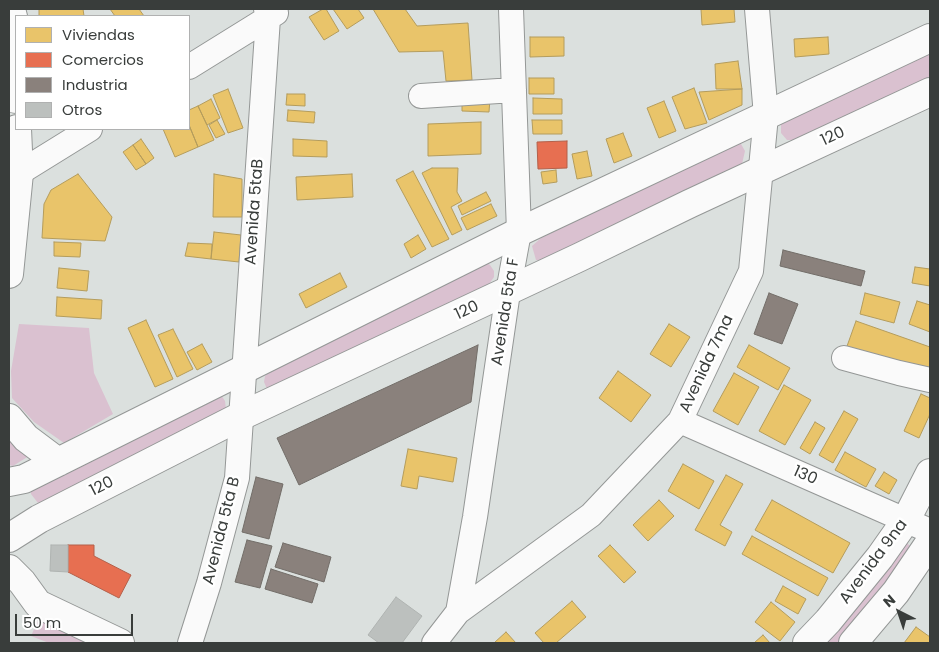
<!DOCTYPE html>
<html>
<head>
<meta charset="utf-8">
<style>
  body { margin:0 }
  #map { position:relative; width:939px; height:652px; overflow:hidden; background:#dbe0de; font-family:Poppins,sans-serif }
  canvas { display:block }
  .frame { position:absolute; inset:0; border:10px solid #393d3b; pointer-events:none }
  .legend { position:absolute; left:15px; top:15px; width:175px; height:115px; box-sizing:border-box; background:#fff; border:1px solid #b0b1b1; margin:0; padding:6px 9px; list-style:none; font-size:15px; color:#393d3b }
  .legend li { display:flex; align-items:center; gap:10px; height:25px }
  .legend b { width:25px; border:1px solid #b0b1b1 }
  .north { position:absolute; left:874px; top:587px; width:50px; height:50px; -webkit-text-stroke:4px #fff; paint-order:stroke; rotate:319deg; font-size:14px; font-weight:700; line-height:20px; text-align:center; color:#393d3b }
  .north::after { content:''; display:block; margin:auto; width:18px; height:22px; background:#393d3b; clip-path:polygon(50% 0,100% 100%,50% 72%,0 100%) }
  .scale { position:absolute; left:15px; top:614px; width:118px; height:22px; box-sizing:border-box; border:2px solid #393d3b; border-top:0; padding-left:6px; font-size:15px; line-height:18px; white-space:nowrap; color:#393d3b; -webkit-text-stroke:4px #fff; paint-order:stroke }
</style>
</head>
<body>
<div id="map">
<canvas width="939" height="652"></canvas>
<div class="frame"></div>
<ul class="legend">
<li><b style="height:14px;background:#e9c46a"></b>Viviendas</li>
<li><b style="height:14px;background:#e76f51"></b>Comercios</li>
<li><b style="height:14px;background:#8a817c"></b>Industria</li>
<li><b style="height:14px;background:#bcc0be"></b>Otros</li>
</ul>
<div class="north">N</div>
<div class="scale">50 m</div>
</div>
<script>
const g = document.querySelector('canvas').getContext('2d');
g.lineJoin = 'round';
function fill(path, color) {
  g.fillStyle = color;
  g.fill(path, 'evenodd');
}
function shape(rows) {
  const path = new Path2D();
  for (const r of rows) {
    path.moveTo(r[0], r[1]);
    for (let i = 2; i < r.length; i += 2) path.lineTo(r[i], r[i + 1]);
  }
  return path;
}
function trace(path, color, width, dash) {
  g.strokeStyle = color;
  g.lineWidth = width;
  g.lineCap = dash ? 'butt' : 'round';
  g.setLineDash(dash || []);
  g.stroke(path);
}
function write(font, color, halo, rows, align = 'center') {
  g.font = font + ' Poppins,sans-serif';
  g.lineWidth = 5;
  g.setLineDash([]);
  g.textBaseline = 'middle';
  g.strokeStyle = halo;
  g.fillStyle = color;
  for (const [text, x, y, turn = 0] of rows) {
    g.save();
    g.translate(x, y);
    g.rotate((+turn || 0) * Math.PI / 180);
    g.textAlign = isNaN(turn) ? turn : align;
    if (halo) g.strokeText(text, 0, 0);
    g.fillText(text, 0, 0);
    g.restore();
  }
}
fill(shape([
  [930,51,930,80,798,140,787,140,781,133,781,124,790,116],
  [735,142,741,144,745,151,742,164,546,262,536,260,532,246,541,238],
  [485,262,490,265,494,271,494,277,487,287,267,389,264,382,265,376,270,371],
  [19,324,89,328,94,373,113,414,64,443,34,422,12,398,11,371],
  [221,395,225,401,226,409,46,502,38,503,31,494,31,488],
  [9,429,32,454,13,466,9,465],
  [902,543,907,543,911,547,905,558,861,615,838,643,822,643],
  [41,614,100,643,49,643,31,636]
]), '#dac1d0');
const homes = shape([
  [39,9,83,9,84,16,39,16,39,9],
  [110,9,139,9,144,16,115,16,110,9],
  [323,9,326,9,339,31,324,40,309,17,323,9],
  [333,9,358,9,364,18,347,29,333,9],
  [373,9,405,9,417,26,468,23,472,80,446,81,443,51,399,52,373,9],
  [701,9,734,9,735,22,702,25,701,9],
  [530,37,564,37,564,56,530,57,530,37],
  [828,37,829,54,795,57,794,39,828,37],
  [738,61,742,89,716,89,715,64,738,61],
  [529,78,554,78,554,94,529,94,529,78],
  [694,88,707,123,685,129,672,97,694,88],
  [228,89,243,128,228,133,213,95,228,89],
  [742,89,742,105,709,120,699,92,742,89],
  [287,94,305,94,305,106,286,105,287,94],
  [462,98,490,99,489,112,462,111,462,98],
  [533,98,562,99,562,114,533,114,533,98],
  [211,99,220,118,207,125,198,106,211,99],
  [664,101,676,131,659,138,647,108,664,101],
  [198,106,214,140,198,147,189,125,189,110,198,106],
  [288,110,315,112,314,123,287,121,288,110],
  [217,120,225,134,216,138,209,125,217,120],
  [532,120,562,120,562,134,533,134,532,120],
  [481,122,481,154,428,156,428,124,481,122],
  [189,125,198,147,175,157,163,129,189,129,189,125],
  [623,133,632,156,614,163,606,139,623,133],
  [141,139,154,158,146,164,133,145,141,139],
  [293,139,327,141,327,157,293,156,293,139],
  [133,145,146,164,136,170,123,152,133,145],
  [587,151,592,176,577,179,572,154,587,151],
  [432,168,458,168,457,192,462,201,451,207,462,230,452,235,422,173,432,168],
  [556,170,557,182,543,184,541,172,556,170],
  [413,171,449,239,432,247,396,180,413,171],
  [78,174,112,217,105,241,42,238,44,204,51,190,78,174],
  [214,174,242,179,242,217,213,217,214,174],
  [352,174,353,197,297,200,296,177,352,174],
  [486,192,491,201,462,215,458,206,486,192],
  [491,204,497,216,467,230,461,218,491,204],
  [214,232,241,235,239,262,211,259,214,232],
  [418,235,426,249,411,258,404,244,418,235],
  [54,242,81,243,80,257,54,256,54,242],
  [188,243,212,244,211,259,185,256,188,243],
  [915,267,930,269,930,286,912,283,915,267],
  [59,268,89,271,87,291,57,288,59,268],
  [340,273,347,287,306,308,299,294,340,273],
  [865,293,900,302,894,323,860,314,865,293],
  [57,297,102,300,101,319,56,316,57,297],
  [917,301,930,305,930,332,909,324,917,301],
  [146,320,173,379,155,387,128,328,146,320],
  [856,321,930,347,930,367,927,377,846,349,856,321],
  [669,324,690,337,671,367,650,354,669,324],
  [173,329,193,369,177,377,158,335,173,329],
  [202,344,212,362,197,370,187,352,202,344],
  [749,345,790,368,778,390,737,367,749,345],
  [618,371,651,395,631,422,599,398,618,371],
  [734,373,759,387,738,425,713,411,734,373],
  [784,385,811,400,785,445,759,431,784,385],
  [921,394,930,398,930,414,919,438,904,431,921,394],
  [844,411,858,419,833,463,819,455,844,411],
  [815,422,825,428,810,454,800,448,815,422],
  [408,449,457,458,453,482,419,476,417,489,401,486,408,449],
  [845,452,876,469,866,487,835,470,845,452],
  [683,464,714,481,699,509,668,491,683,464],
  [884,472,897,480,889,494,875,486,884,472],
  [726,475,743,484,720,525,732,532,725,546,695,530,726,475],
  [659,500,674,516,648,541,633,525,659,500],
  [772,500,850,543,833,573,755,530,772,500],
  [752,536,828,578,818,596,742,554,752,536],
  [610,545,636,572,624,583,598,556,610,545],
  [783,586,806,599,798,614,775,601,783,586],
  [572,601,586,617,556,643,544,643,535,633,572,601],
  [771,602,795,622,780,641,755,622,771,602],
  [916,627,930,637,930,643,904,643,916,627],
  [506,632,516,643,494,643,506,632],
  [763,635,770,643,754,643,763,635]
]);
fill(homes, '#e9c46a');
trace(homes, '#b49c5c', 1);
const shops = shape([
  [567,141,567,168,538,169,537,142,567,141],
  [68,545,94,545,94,556,131,575,119,598,68,572,68,545]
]);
fill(shops, '#e76f51');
trace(shops, '#b3604a', 1);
const industry = shape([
  [783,250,865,271,861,286,780,266,783,250],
  [769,293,798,304,782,344,754,334,769,293],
  [478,345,471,402,299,485,277,438,478,345],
  [256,477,283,484,269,539,242,532,256,477],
  [247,540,272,546,260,588,235,582,247,540],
  [283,543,331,557,324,582,275,567,283,543],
  [271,569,318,584,312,603,265,589,271,569]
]);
fill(industry, '#8a817c');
trace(industry, '#726d68', 1);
const building = shape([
  [51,545,68,545,68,572,50,571,51,545],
  [396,597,422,616,402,643,379,643,368,635,396,597]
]);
fill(building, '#bcc0be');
trace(building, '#afb3b1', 1);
const minor = shape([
  [189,67,276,13],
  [421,96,514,90],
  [19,173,90,129],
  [844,358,899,373,930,380],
  [680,421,930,531],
  [458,612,475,517,508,292,519,232,511,9],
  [190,643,209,583,237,478,268,18,266,9],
  [434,643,458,612,591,515,680,421,751,271,766,116,757,9]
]);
const major = shape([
  [11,9,14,21,16,99],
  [9,274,19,173,17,129],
  [9,418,26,438,58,462],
  [9,482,24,479,519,232,930,38],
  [9,538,39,519,241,416,580,257,689,204,930,92],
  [9,569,22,582,38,604,120,643],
  [807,643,828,621,880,557,906,520,930,473],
  [853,643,896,592,930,542]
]);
trace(minor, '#949796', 26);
trace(major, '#949796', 30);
trace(minor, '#fafafa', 24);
trace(major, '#fafafa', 28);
write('16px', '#393d3b', '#fff', [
  ["120",833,137,-25],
  ["Avenida 5taB",255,212,-86],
  ["120",467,311,-25],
  ["Avenida 5ta F",506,312,-81],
  ["Avenida 7ma",707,364,-65],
  ["130",805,476,24],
  ["120",102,487,-27],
  ["Avenida 5ta B",222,531,-76],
  ["Avenida 9na",874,562,-53]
]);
</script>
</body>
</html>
